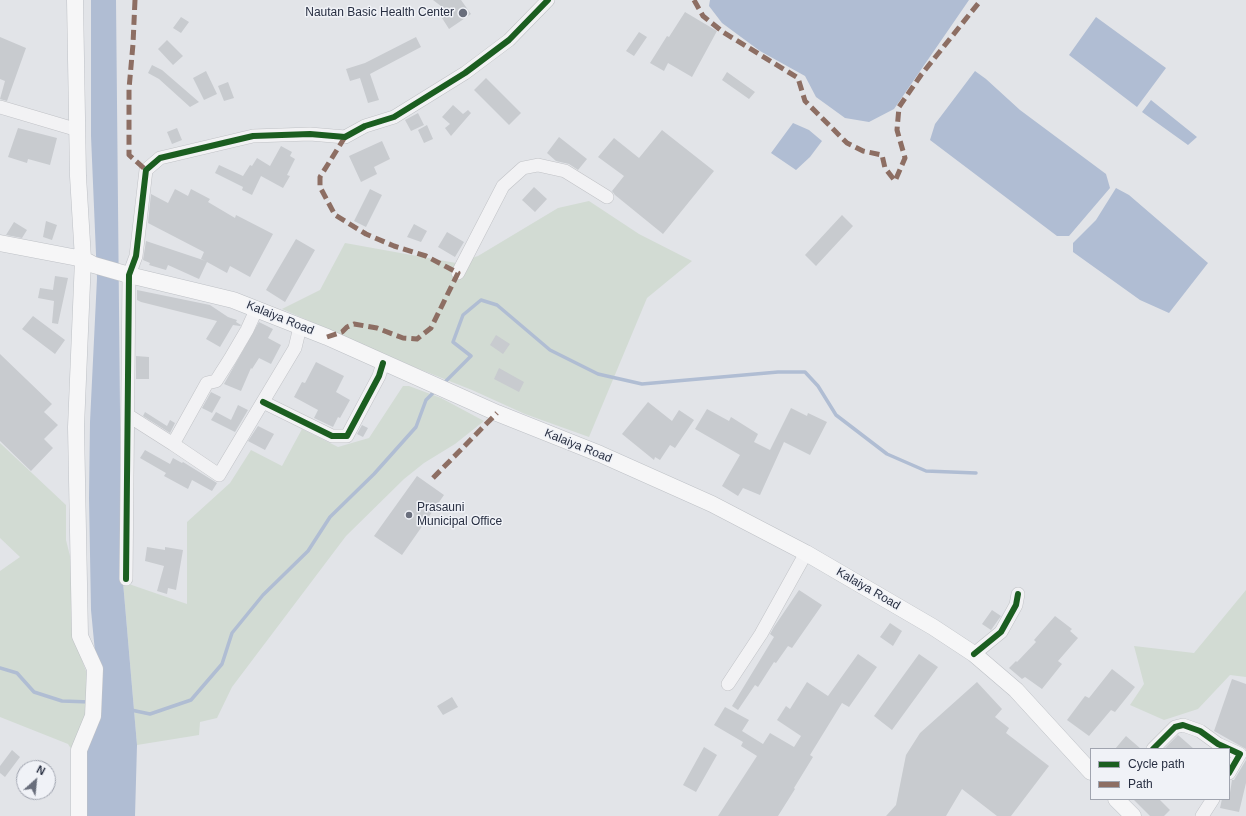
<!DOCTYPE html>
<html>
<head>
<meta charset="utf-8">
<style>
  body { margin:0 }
  #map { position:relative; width:1246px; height:816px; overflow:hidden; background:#e2e4e8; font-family:Helvetica,sans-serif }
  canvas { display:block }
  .legend { position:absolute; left:1090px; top:748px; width:140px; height:52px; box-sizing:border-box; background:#f0f2f7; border:1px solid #a0a4af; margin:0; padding:5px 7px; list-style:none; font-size:12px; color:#282f42 }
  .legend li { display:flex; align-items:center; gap:8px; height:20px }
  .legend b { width:20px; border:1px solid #a0a4af }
  .north { position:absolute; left:16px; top:760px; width:40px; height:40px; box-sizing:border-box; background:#f0f2f7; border:1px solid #a0a4af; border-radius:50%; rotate:27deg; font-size:11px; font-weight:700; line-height:16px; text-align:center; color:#282f42 }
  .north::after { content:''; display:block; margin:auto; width:14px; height:18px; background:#696e7c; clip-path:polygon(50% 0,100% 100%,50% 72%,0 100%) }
</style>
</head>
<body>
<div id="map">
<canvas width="1246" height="816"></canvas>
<ul class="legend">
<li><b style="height:5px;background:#1b5e20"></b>Cycle path</li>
<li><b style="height:5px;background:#8d6e63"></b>Path</li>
</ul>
<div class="north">N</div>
</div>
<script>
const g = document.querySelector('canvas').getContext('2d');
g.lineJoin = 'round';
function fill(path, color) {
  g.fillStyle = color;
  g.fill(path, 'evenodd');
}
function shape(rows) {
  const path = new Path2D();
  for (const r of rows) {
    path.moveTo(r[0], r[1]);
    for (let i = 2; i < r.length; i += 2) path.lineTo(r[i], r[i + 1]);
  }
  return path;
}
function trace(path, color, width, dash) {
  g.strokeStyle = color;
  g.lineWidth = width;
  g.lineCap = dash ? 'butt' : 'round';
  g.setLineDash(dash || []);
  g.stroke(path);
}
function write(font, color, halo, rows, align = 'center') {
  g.font = font + ' Helvetica,sans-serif';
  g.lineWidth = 3;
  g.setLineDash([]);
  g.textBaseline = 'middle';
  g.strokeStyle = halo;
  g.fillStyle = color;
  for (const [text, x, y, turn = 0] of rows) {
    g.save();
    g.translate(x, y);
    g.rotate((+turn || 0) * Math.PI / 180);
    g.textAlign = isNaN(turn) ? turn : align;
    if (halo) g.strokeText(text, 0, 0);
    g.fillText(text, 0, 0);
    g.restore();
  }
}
fill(shape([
  [589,201,639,234,692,261,647,298,589,437,525,414,472,390,414,367,282,309,320,290,345,243,456,263,478,256,558,208],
  [403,386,409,386,441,398,484,421,455,444,424,463,404,479,346,536,232,687,217,718,200,722,199,735,137,745,123,582,187,604,187,522,230,483,251,450,282,466,302,429,338,447,369,438],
  [0,443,66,505,66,540,74,572,72,633,90,682,89,708,75,755,68,744,0,717,0,571,20,557,0,538],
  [1246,590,1246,677,1230,675,1198,709,1164,720,1130,705,1144,684,1134,646,1194,653]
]), '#d2dbd3');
fill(shape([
  [91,0,116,0,121,513,123,582,137,745,135,816,84,816,86,750,100,712,102,692,101,667,95,652,91,610,89,498,90,422,97,278,91,136],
  [710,0,969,0,894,109,869,122,845,118,816,97,805,76,760,51,722,23,709,6],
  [1096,17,1166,68,1137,107,1069,55],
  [975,71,986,79,1020,110,1106,174,1110,188,1069,236,1057,236,930,140,935,124],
  [1151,100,1197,137,1188,145,1142,112],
  [793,123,809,130,822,141,810,157,796,170,771,153],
  [1116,188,1129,195,1208,263,1169,313,1140,300,1073,252,1073,243,1096,220]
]), '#b0bdd3');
trace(shape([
  [443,384,471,356,453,342,463,315,481,300,497,305,550,350,598,374,642,384,778,372,805,372,818,386,836,415,887,454,926,471,976,473],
  [0,668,17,673,34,692,62,701,90,702],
  [131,710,150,714,191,700,222,664,232,633,263,595,308,551,330,517,374,474,416,427,426,400,435,391]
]), '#b0bdd3', 3.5);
fill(shape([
  [433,0,461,0,471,14,449,29,442,18,450,13],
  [685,12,717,31,692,77,668,63,664,71,650,63,667,36,669,37],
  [181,17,189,22,181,33,173,28],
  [639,32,647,37,634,56,626,51],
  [0,37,26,48,7,101,0,99,5,81,0,79],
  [416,37,421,47,370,74,379,100,368,103,360,78,350,81,346,69,365,63],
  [167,40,183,56,173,65,158,49],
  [152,65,162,70,199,102,190,107,159,79,148,73],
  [206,71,217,94,204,100,193,78],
  [727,72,755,92,749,99,722,80],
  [486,78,521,113,509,125,474,90],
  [228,82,234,98,224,101,218,86],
  [453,105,463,114,468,110,471,113,451,136,445,128,450,124,442,117],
  [418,113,424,125,411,131,405,120],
  [427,125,433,139,424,143,418,130],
  [18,128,57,138,50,165,28,159,27,163,8,157],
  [177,128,182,140,172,144,167,132],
  [662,130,714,171,663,234,615,195,612,191,624,176,598,157,614,138,639,158],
  [559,137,587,159,578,170,569,164,556,161,547,153],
  [382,141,390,159,374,167,377,174,361,182,349,156],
  [281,146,292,152,290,156,295,159,287,175,290,176,283,188,261,176,252,195,242,190,243,187,215,173,219,165,243,176,250,165,252,166,257,158,270,166],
  [534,187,547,199,535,212,522,200],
  [175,189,188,196,191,189,210,199,208,202,235,218,236,215,273,234,250,277,230,266,227,273,207,262,199,279,168,265,166,270,149,265,150,263,143,260,146,241,206,261,201,259,204,252,148,223,151,194,168,203],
  [370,189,382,195,366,227,354,221],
  [842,215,853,226,816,266,805,255],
  [46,221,57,225,52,240,43,237],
  [14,222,27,230,22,238,6,235],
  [414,224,427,231,421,242,407,237],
  [447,232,464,242,455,257,438,247],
  [296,239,315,250,285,302,266,290],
  [55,276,68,278,58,324,52,323,54,301,38,298,40,288,53,290],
  [137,290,210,305,228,317,237,320,236,322,241,325,240,326,233,325,220,347,206,339,217,321,141,302,137,300],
  [33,316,65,340,55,354,22,329],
  [259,322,273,329,268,338,281,345,271,364,259,358,252,369,251,368,241,391,224,384],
  [496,335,510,344,503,354,490,345],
  [0,354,52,404,44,412,58,425,44,439,53,448,31,471,0,441],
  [136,356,149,357,149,379,136,379],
  [316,362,344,376,336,392,350,400,340,418,338,417,333,427,314,418,318,410,294,397,302,382,305,383],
  [499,368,524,382,519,392,494,379],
  [211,392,221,397,212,413,202,408],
  [648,402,672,421,679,410,694,420,675,448,670,445,660,460,655,457,654,460,622,434],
  [238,405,248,410,235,432,211,420,216,412,231,420],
  [791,408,807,416,808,413,827,422,810,455,784,442,760,495,743,488,738,496,722,486,740,455,695,429,707,409,729,421,731,417,758,434,754,442,770,450],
  [145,412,167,426,170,420,175,423,170,433,143,416],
  [362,425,368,428,363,437,357,434],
  [258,426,274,434,265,450,248,441],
  [145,450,170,464,173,458,182,463,183,462,217,483,212,491,192,480,188,489,164,476,166,473,140,458],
  [417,476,444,495,402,555,374,536],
  [147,547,165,550,165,547,183,550,176,590,168,588,167,594,157,591,164,566,145,561],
  [799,590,822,605,792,648,788,646,776,663,774,662,758,687,755,685,738,710,732,706,774,637,770,634,774,627],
  [992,610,1001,616,991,630,982,624],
  [1055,616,1072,629,1070,631,1078,638,1058,661,1062,664,1042,689,1025,677,1022,679,1009,668,1016,661,1017,662,1036,642,1034,640],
  [890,623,902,631,893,646,880,637],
  [858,654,877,667,849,707,842,703,810,755,813,757,794,788,795,789,778,816,718,816,757,756,741,746,743,742,714,725,725,707,749,720,742,731,763,744,770,733,794,747,801,736,777,720,786,706,790,709,807,682,828,696],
  [919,654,938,667,892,730,874,716],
  [1112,669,1135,687,1115,712,1111,710,1089,736,1067,720,1085,696,1089,698],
  [1232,679,1246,684,1246,749,1214,731],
  [977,682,1002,709,995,717,1009,728,1006,733,1049,766,1011,816,997,816,962,789,946,816,886,816,896,805,906,755,920,733],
  [452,697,458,707,443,715,437,706],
  [1178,735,1194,749,1164,749],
  [1126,736,1141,749,1115,749],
  [704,747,717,755,696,792,683,785],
  [12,750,20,757,5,777,0,773,0,766],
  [1246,760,1246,783,1239,812,1220,808,1222,799,1229,799,1232,780,1234,780],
  [1133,799,1159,799,1170,810,1164,816,1150,816]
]), '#c8cbcf');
const minor = shape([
  [0,107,78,130],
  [458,273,503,186,523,168,538,165,565,171,607,197],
  [257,308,247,330,230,359,216,381,207,383,173,444,219,475,295,348,300,327],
  [263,402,332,436,347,436,379,376,383,363],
  [129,416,173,444],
  [126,579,129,275,136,256,146,170,160,158,253,136,310,134,345,137,365,126,394,117,465,73,509,40,548,0],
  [974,654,1001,632,1016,605,1018,594],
  [728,684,761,634,806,553],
  [1153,749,1175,727,1183,725,1200,731,1218,744,1240,754,1229,773],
  [1202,816,1213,799]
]);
const major = shape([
  [75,0,78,176,83,259,76,427,80,636,95,669,93,716,79,750,79,816],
  [0,243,83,259,94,265,129,275,233,300,327,337,497,413,600,454,712,504,806,553,933,627,974,654,1016,690,1091,772],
  [1116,799,1133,816]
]);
trace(minor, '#c0c2c6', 14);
trace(major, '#bec1c6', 17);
trace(minor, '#f2f2f4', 13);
trace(major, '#f6f6f7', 16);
trace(shape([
  [135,0,133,44,129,89,129,155,146,170],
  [694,0,703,16,723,32,798,78,805,101,847,143,863,151,882,155,885,168,895,181,905,158,897,130,899,107,921,75,981,0],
  [327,337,342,332,347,327,354,324,377,328,403,338,417,339,431,328,458,273,426,256,394,246,366,234,335,215,320,187,320,177,345,137],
  [433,478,497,413]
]), '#8d6e63', 5, [10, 5]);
trace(shape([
  [263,402,332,436,347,436,379,376,383,363],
  [126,579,129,275,136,256,146,170,160,158,253,136,310,134,345,137,365,126,394,117,465,73,509,40,548,0],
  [974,654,1001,632,1016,605,1018,594],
  [1153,749,1175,727,1183,725,1200,731,1218,744,1240,754,1229,773]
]), '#1b5e20', 6);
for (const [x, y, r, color] of [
  [463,13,5,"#696e7c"],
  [409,515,4,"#696e7c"]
]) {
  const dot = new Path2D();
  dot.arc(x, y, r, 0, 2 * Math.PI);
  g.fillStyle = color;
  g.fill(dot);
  trace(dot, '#f0f2f7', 1.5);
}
write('12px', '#282f42', '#f0f2f7', [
  ["Nautan Basic Health Center",454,13],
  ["Prasauni",417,508,"left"],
  ["Municipal Office",417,522,"left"]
], 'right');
write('12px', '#282f42', '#f0f2f7', [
  ["Kalaiya Road",280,318,22],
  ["Kalaiya Road",578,446,22],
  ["Kalaiya Road",868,589,30]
]);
</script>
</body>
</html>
